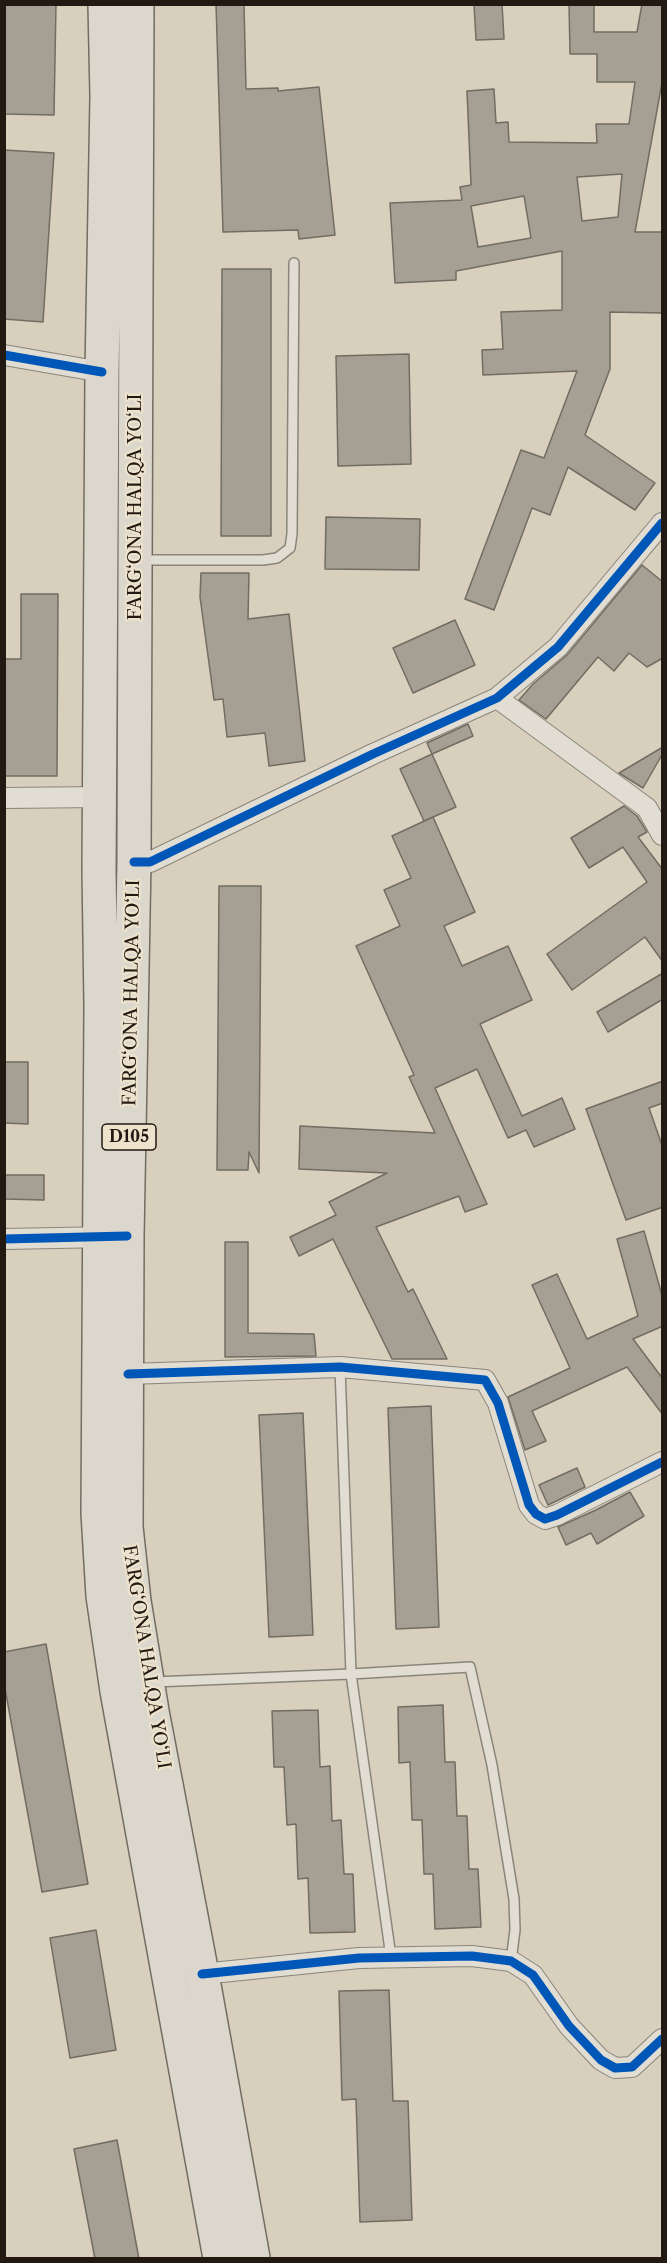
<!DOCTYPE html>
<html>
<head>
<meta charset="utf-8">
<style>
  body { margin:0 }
  #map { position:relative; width:667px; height:2263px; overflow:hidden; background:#d8d0bd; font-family:"Libre Caslon Text",serif }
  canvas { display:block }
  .frame { position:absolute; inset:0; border:6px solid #231913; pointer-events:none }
</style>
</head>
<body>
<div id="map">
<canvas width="667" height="2263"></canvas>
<div class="frame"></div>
</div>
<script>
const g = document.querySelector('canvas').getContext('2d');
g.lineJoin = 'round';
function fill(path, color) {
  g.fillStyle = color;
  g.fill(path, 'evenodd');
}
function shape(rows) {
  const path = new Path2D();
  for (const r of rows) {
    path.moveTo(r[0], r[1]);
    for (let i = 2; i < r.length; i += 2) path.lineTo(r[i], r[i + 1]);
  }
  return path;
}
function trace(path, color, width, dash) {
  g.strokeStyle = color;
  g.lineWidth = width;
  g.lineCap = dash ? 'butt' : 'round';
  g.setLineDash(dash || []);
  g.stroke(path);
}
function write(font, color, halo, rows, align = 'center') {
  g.font = font + ' "Libre Caslon Text",serif';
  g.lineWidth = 4.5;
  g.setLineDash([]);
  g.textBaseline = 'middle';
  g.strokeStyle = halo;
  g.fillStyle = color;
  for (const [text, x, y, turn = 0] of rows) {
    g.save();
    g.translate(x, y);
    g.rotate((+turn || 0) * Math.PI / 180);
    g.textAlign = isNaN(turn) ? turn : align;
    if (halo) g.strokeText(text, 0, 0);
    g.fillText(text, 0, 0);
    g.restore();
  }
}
const building = shape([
  [5,4,56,4,54,115,4,114,5,4],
  [216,4,244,4,246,89,278,88,278,91,319,87,335,235,299,239,298,230,223,232,216,4],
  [474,4,502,4,504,39,476,40,474,4],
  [569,4,594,4,594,32,637,32,642,4,663,4,663,77,635,232,663,232,663,313,610,312,610,369,585,435,655,483,635,510,568,467,550,515,532,508,494,610,465,599,521,450,544,458,577,371,483,375,482,350,503,349,501,312,562,310,562,251,456,271,456,280,395,283,390,203,462,200,460,187,471,185,467,91,494,89,496,123,508,122,509,142,597,143,596,124,629,124,635,82,597,82,597,54,570,54,569,4],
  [622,174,618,217,582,221,577,177,622,174],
  [524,196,531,238,478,247,471,206,524,196],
  [4,150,54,153,43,322,4,319,4,150],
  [222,269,271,269,271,536,221,536,222,269],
  [409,354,411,464,338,466,336,356,409,354],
  [326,517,420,519,419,570,325,569,326,517],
  [642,565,663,582,663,658,647,667,629,653,614,671,598,657,546,719,519,700,533,684,567,655,642,565],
  [201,573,249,573,248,619,289,614,305,761,269,766,265,733,227,737,223,699,214,700,200,597,201,573],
  [21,594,58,594,57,776,4,776,4,659,21,659,21,594],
  [455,620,475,665,413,693,393,648,455,620],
  [468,724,473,736,432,754,427,743,468,724],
  [663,747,663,753,643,788,619,773,663,747],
  [432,754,456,807,424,821,400,769,432,754],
  [624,806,637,816,647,832,638,837,663,870,663,962,645,937,572,990,547,954,647,882,623,847,589,868,571,838,624,806],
  [433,817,475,912,444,926,462,966,508,946,532,1000,480,1024,522,1116,562,1098,575,1129,534,1147,526,1130,508,1138,477,1069,435,1088,487,1204,465,1212,459,1196,376,1227,408,1292,413,1289,447,1359,392,1359,333,1239,299,1256,290,1237,336,1215,329,1202,387,1173,299,1169,300,1126,435,1133,409,1077,414,1075,356,946,400,926,384,890,411,878,392,836,433,817],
  [219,886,261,886,259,1173,249,1152,248,1170,217,1170,219,886],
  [663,973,663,999,608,1032,597,1012,663,973],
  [4,1062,28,1062,28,1124,4,1123,4,1062],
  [663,1081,663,1103,649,1108,663,1148,663,1207,626,1220,586,1109,663,1081],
  [4,1175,44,1175,44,1200,4,1199,4,1175],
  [644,1231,663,1299,663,1326,633,1339,663,1379,663,1415,627,1367,532,1411,546,1441,525,1450,508,1397,570,1368,532,1285,557,1274,587,1339,638,1316,617,1239,644,1231],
  [225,1242,248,1242,248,1333,314,1334,316,1356,225,1357,225,1242],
  [431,1406,439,1627,396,1629,388,1408,431,1406],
  [303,1413,313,1635,269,1637,259,1415,303,1413],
  [577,1468,585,1487,548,1505,539,1485,577,1468],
  [630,1492,644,1516,597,1544,591,1533,566,1545,558,1527,596,1510,630,1492],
  [46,1644,88,1884,42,1892,4,1683,4,1652,46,1644],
  [443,1705,445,1762,455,1762,457,1816,467,1816,469,1869,478,1869,481,1927,435,1929,433,1874,424,1874,422,1820,412,1820,410,1762,399,1763,398,1707,443,1705],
  [318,1710,320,1767,330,1766,332,1821,341,1820,344,1874,353,1874,355,1932,310,1933,308,1878,298,1879,296,1824,287,1825,284,1767,274,1767,272,1711,318,1710],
  [96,1930,116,2050,70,2058,50,1938,96,1930],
  [389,1990,393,2101,408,2101,412,2220,360,2222,356,2099,342,2100,339,1991,389,1990],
  [117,2140,139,2259,95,2259,74,2149,117,2140]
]);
fill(building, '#a5a093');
trace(building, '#726c62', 1.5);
const lane = shape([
  [141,560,263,560,277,558,290,548,292,534,294,263],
  [154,1682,351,1674,340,1367],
  [391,1957,351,1674,470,1667,492,1765,514,1899,515,1930,511,1961]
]);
const street = shape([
  [4,355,102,372],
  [497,698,647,808,662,835],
  [4,798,100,797],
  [134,862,150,862,373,754,497,698,558,647,662,523],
  [4,1239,109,1237],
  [128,1374,340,1367,485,1380,498,1403,529,1505,536,1514,545,1519,557,1515,662,1462],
  [202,1974,359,1958,472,1956,511,1961,533,1975,569,2026,601,2060,615,2068,632,2067,662,2039]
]);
const highway = shape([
  [105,4,107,97,102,372,99,870,101,1005,98,1513,103,1596,117,1691,220,2258],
  [137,4,134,862,127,1236,126,1527,134,1601,152,1711,202,1974,253,2258]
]);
trace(lane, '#8a857a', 12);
trace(street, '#8a857a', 22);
trace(highway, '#726c62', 36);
trace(lane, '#e1ddd3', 9);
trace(street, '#e1ddd3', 20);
trace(highway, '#dbd7cc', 33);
trace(shape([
  [4,355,102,372],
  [134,862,150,862,373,754,497,698,558,647,662,523],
  [4,1239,127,1236],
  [128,1374,340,1367,485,1380,498,1403,529,1505,536,1514,545,1519,557,1515,662,1462],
  [202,1974,359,1958,472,1956,511,1961,533,1975,569,2026,601,2060,615,2068,632,2067,662,2039]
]), '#0057b8', 9);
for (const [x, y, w] of [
  [129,1137,54]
]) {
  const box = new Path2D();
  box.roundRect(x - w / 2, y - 13, w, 26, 4.5);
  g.fillStyle = '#ede3cd';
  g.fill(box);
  trace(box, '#231913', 1.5);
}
write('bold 16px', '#231913', null, [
  ["D105",129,1137]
]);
write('18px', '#231913', '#ede3cd', [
  ["FARG‘ONA HALQA YO‘LI",136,507,-90],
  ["FARG‘ONA HALQA YO‘LI",132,993,-89],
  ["FARG‘ONA HALQA YO‘LI",146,1657,81]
]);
</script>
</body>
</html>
